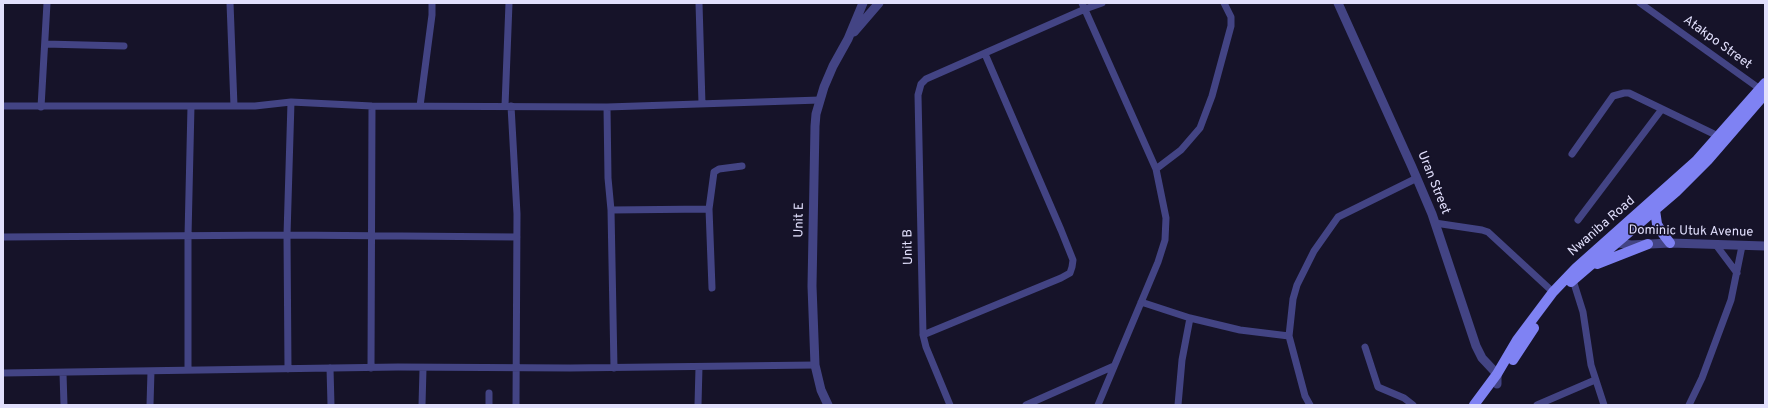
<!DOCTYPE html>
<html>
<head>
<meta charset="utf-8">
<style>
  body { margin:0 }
  #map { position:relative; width:1768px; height:408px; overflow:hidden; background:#161329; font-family:Overpass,sans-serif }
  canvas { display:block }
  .frame { position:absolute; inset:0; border:4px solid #e1dffc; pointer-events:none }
</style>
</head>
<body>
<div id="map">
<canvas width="1768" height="408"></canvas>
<div class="frame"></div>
</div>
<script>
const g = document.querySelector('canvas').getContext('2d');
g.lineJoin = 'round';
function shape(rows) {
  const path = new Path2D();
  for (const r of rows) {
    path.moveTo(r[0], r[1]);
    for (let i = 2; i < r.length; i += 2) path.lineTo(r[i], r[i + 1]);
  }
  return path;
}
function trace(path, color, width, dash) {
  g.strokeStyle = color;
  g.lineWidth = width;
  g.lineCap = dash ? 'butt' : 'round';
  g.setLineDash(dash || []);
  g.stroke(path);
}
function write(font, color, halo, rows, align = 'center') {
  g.font = font + ' Overpass,sans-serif';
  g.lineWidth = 3.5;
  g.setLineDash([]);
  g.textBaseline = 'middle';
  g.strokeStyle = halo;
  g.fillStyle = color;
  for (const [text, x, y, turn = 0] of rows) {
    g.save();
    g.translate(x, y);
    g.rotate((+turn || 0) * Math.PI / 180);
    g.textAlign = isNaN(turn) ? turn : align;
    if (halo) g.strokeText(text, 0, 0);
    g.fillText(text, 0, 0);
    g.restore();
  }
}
trace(shape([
  [230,3,234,106],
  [699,3,702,104],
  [1082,3,1156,169,1166,218,1165,240,1158,262,1098,405],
  [1640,3,1760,89],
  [45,44,124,46],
  [3,106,255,106,291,102,372,106,607,107,820,100],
  [420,106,432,15,432,3],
  [505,106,509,3],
  [511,106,517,214,516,405],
  [41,107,47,3],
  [607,107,608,178,611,210,614,368],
  [1572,154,1613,96,1624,93,1629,93,1718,136],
  [1156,169,1181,150,1200,128,1212,96,1231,26,1231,17,1224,3],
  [611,210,709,209],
  [1578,220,1662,109],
  [1435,223,1482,230,1488,232,1553,292],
  [3,237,287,235,517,237],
  [1716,245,1737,273],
  [1572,277,1583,312,1591,365,1604,405],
  [712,288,709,209,714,172,719,169,742,166],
  [1141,302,1190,318,1240,330,1289,336],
  [923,335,1061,278,1070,273,1072,267,1073,260,1061,230,985,54],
  [1365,347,1378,387,1404,398,1413,405],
  [330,368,331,405],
  [371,368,372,106],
  [288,369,287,235,291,102],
  [188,370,188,236,191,106],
  [3,373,398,367,570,368,815,365],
  [63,373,64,405],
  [150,405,151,371],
  [422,405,423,369],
  [489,405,489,393],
  [698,405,699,367],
  [950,405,926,347,923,335,918,95,921,84,926,79,1085,9,1102,3],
  [1026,405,1114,366],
  [1178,405,1182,360,1190,318],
  [1310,405,1305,396,1289,336,1293,299,1297,285,1314,251,1338,217,1417,178],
  [1537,405,1595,380],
  [1689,405,1702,378,1731,300,1742,246]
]), '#434484', 7);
trace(shape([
  [1338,3,1412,167,1432,214,1476,346,1482,358,1497,374,1497,384],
  [854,32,879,3],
  [1613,242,1631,245,1670,243,1765,246],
  [828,405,821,390,815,365,812,286,815,126,816,114,824,87,833,66,848,39,863,3]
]), '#434484', 9);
trace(shape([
  [1655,210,1657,224,1663,234,1670,243],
  [1597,264,1648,244],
  [1571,282,1676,192,1708,160,1765,94],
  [1513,360,1534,328],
  [1474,405,1497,374,1517,340,1553,292,1576,268,1696,161,1765,83]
]), '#7f82f3', 10);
write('13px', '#e1dffc', '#161329', [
  ["Atakpo Street",1717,43,36],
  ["Uran Street",1433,183,68],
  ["Unit E",800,220,-89],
  ["Nwaniba Road",1602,227,-41],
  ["Dominic Utuk Avenue",1691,232,1],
  ["Unit B",909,247,-91]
]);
</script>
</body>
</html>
